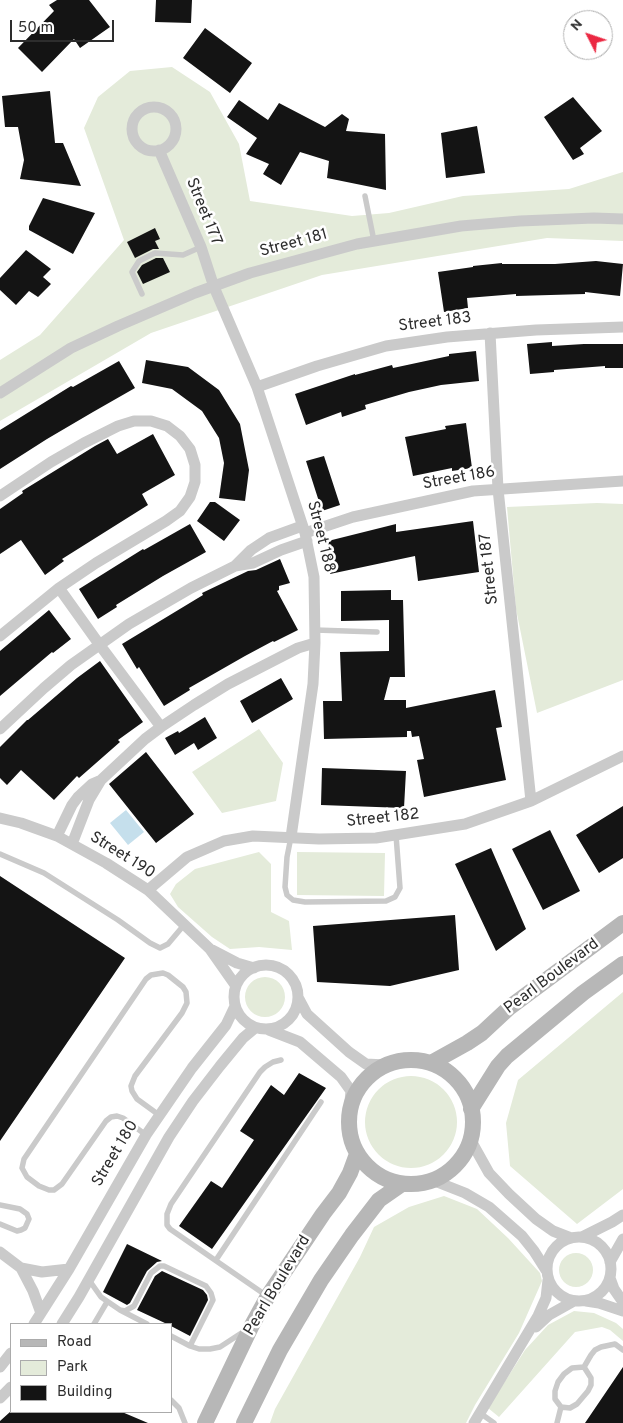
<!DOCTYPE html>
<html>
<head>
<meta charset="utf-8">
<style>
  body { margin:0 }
  #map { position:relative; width:623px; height:1423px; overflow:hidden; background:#fff; font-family:Overpass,sans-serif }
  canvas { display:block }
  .legend { position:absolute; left:10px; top:1323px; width:162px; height:90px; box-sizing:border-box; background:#fff; border:1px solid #ababab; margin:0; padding:6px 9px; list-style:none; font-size:15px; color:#2d2d2d }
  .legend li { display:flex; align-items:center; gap:10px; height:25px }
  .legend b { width:25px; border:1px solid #ababab }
  .north { position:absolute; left:563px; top:10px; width:50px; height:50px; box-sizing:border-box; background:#fff; border:1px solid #ababab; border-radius:50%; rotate:311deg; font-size:14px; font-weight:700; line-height:20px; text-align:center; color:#2d2d2d }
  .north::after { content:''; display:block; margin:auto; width:18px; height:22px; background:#eb2842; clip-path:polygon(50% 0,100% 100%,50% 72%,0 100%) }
  .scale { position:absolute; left:10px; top:20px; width:104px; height:22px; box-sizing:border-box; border:2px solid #2d2d2d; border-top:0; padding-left:6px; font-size:15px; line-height:18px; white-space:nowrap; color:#2d2d2d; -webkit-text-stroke:4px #fff; paint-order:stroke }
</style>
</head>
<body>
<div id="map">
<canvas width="623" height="1423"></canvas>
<ul class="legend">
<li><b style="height:6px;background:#b7b7b7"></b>Road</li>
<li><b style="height:14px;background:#e4ebda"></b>Park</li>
<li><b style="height:14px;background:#141414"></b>Building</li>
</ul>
<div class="north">N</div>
<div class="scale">50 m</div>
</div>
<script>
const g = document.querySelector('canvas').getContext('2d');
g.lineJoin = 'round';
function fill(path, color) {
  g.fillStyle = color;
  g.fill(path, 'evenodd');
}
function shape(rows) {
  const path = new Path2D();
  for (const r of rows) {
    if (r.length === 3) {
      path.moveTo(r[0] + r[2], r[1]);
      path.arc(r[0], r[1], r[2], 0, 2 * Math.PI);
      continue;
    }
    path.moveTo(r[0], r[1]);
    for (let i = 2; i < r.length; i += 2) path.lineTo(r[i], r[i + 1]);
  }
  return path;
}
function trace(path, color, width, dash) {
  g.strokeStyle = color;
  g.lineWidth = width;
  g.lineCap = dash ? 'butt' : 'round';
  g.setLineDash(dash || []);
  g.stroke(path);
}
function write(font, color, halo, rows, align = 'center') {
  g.font = font + ' Overpass,sans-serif';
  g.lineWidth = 5;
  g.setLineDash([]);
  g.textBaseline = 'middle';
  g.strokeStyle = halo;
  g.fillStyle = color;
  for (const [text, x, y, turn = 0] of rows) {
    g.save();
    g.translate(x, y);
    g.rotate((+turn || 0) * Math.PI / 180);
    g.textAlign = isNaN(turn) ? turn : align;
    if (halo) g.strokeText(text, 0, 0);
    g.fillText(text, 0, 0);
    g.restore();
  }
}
fill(shape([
  [172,67,210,92,239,144,250,201,352,216,389,213,463,196,569,189,623,172,623,241,547,238,322,275,151,333,0,421,0,360,40,335,124,240,84,128,98,97,130,71],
  [597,503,623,504,623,680,537,713,516,609,507,507],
  [259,729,283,763,276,801,222,813,192,772],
  [259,852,271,864,271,912,289,921,292,950,259,947,230,949,212,937,178,907,170,894,176,884,195,869],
  [297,852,385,853,384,896,297,895],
  [265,997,20],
  [623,992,623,1189,577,1224,510,1166,506,1123,518,1080],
  [411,1122,46],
  [444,1196,477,1209,508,1238,540,1273,542,1281,519,1333,475,1405,466,1423,270,1423,275,1409,360,1257,374,1227,409,1207],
  [576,1270,17],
  [574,1311,594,1313,616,1323,623,1329,623,1341,610,1330,602,1327,575,1332,499,1417,488,1408,525,1350,548,1325]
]), '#e4ebda');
fill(shape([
  [126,810,144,832,128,845,110,823]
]), '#c5dfec');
fill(shape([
  [57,0,89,0,110,27,80,48,74,39,42,72,18,48,54,11,49,5],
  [156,0,192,0,191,23,155,22],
  [205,28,252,63,230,93,183,58],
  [50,91,55,143,63,143,81,186,20,179,24,160,18,127,5,127,2,96],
  [573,97,602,131,580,148,584,154,573,160,544,117],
  [239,100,268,120,279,103,325,127,342,114,349,119,346,131,385,134,386,190,327,178,329,161,300,152,281,185,263,174,269,164,246,154,257,138,227,117],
  [477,126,485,173,446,178,441,133],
  [43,198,95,213,73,254,29,230,29,226],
  [155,228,160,239,155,241,159,249,153,249,135,258,127,242],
  [26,250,51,269,43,277,51,284,38,297,29,291,16,305,0,290,0,278],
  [156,258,163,258,170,272,143,284,137,272,142,265],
  [596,261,623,264,620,296,585,292,585,294,516,296,516,294,467,298,468,308,444,312,438,272,473,267,473,266,502,263,502,264,555,264],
  [552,342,552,346,584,344,623,344,623,368,605,368,605,366,554,370,554,372,530,374,527,344],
  [476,351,479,381,441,385,409,392,365,405,366,409,342,417,341,412,306,425,295,394,355,374,355,375,392,365,393,368,449,356,449,354],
  [146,360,188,367,219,390,240,424,249,470,245,501,219,498,224,463,219,438,202,411,172,389,142,383],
  [119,361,135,388,93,412,47,439,0,469,0,430,71,386,73,387],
  [466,423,472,468,452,471,452,468,413,476,405,437,446,429,445,426],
  [153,434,175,475,142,494,148,505,62,559,64,561,45,575,21,540,0,554,0,509,23,493,22,491,95,446,108,439,117,454],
  [324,456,340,505,322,511,306,461],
  [210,502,215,502,240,520,224,541,197,521],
  [473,521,479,572,418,581,415,556,330,574,328,541,396,524,396,532],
  [190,524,206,552,163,576,116,605,117,607,98,619,79,589,143,549,144,550],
  [280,559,290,583,279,586,279,590,277,591,298,630,274,642,273,641,245,656,189,688,190,690,164,706,139,667,137,669,122,644,203,595,202,593,248,571,256,570],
  [391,590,391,600,403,600,405,677,390,677,384,700,406,700,406,708,495,690,502,727,496,728,506,780,424,797,417,760,424,759,419,736,412,737,411,731,407,731,407,737,324,739,323,701,342,701,340,652,389,651,389,620,341,621,341,591],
  [49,610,71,639,53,653,52,652,0,696,0,651],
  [100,661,143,722,118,740,120,742,79,778,77,776,54,800,21,770,7,785,0,778,0,747,27,720,28,720,77,678],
  [281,678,293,699,252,723,240,701],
  [205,717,217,738,198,750,194,743,175,755,165,738,178,731,179,733],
  [146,752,194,814,156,843,109,784],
  [322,768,406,771,404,808,321,805],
  [623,806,623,858,599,873,576,835],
  [550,830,580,891,543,910,512,849],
  [491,848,526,929,496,951,455,864],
  [0,876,125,958,0,1141],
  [455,915,459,970,390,986,317,982,313,926],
  [299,1073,326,1088,212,1249,179,1226,211,1181,222,1188,254,1140,240,1131,271,1085,284,1095],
  [127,1244,162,1261,157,1262,147,1271,130,1303,127,1305,103,1292],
  [162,1271,203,1290,207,1295,208,1300,190,1336,171,1326,171,1324,167,1324,137,1310,155,1276],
  [623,1367,623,1423,585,1423],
  [10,1412,122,1412,148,1423,0,1423,0,1421]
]), '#141414');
trace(shape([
  [365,196,374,241],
  [142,294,132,272,139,261,155,253,183,255,201,247],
  [315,630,377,632],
  [291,837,287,857,285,887,287,895,293,900,305,902,386,901,395,897,400,888,396,835],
  [0,854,44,873,118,920,150,943,160,948,168,944,184,925],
  [146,1135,123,1118,117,1116,111,1117,106,1121,62,1184,54,1190,49,1190,39,1186,27,1177,22,1168,24,1159,146,979,151,975,163,973,168,975,183,987,186,992,187,1003,182,1013,135,1076,131,1086,132,1091,137,1099,159,1115],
  [0,1205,20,1209,27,1214,29,1219,25,1228,21,1230,17,1231,0,1224],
  [216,1260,321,1102],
  [89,1280,101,1297,120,1310,147,1324],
  [267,1296,170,1229,167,1225,167,1214,171,1204,260,1072,265,1067,273,1062,281,1060],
  [120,1310,125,1311,134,1306,151,1273,160,1266,164,1266,206,1286,211,1293,213,1300,190,1346],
  [94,1324,107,1302],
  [171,1336,190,1346,199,1349,210,1349,220,1347,243,1332],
  [584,1367,591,1378,591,1385,588,1391,577,1404,570,1408,561,1407,555,1399,555,1391,558,1382,564,1374,572,1368,584,1367],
  [584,1367,591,1355,595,1350,601,1347,615,1344,623,1350],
  [171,1400,179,1408,185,1423],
  [480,1413,494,1423],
  [557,1423,561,1407]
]), '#cacaca', 5.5);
trace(shape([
  [154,129,22],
  [159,150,201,247,214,287,257,387,305,533,314,577,315,643,313,684,291,837],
  [490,333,498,489,531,801],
  [257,387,317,366,386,346,447,337,536,330,623,327],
  [0,393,71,348,118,326,195,293,250,273,357,244,461,226,520,221,594,218,623,219],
  [0,496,51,462,84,443,118,426,134,421,151,421,167,426,180,436,190,449,195,465,195,482,190,497,180,511,166,521,96,563,59,588,0,636],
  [305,533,353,517,473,491,623,481],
  [235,566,253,563,281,550,307,541],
  [59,588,99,644,161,727],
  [0,729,44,688,71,665,129,624,191,588,235,566,251,550,269,538,302,526],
  [0,818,21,823,57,836,106,863,148,890,210,949,236,986],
  [57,836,72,805,78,797,92,784,99,781],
  [72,844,89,800,101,780,145,739,161,727,194,705,228,684,298,648,315,643],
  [148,890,187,857,224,841,253,836,319,839,376,838,465,824,531,801,623,756],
  [212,950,237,963,254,968],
  [266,997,32],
  [299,999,307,1014,349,1052,366,1064,385,1065],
  [269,1030,300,1042,341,1077,351,1091,349,1112],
  [470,1139,489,1173,509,1194,536,1219,553,1231,571,1238],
  [432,1180,465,1193,489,1207,522,1236,534,1251,546,1270],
  [579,1269,32],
  [582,1237,612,1222,623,1215],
  [0,1252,21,1268,33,1291,41,1313],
  [610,1262,623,1239],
  [21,1268,42,1272,69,1269],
  [610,1278,614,1289,623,1302],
  [586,1301,599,1303,623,1311],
  [34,1324,69,1269,146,1135,192,1068,226,1025,235,1006],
  [62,1324,79,1297,169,1137,193,1101,220,1066,243,1038,255,1028],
  [536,1327,549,1315,574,1301],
  [0,1367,11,1353],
  [0,1398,11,1387],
  [474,1423,538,1316,546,1298,548,1280]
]), '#cacaca', 11);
trace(shape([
  [411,1122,62],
  [431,1063,467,1043,482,1033,510,1007,623,923],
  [471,1109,498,1066,507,1056,583,993,623,964],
  [205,1423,251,1327,268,1296,323,1214,339,1193,350,1173,357,1154],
  [244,1423,280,1350,321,1280,352,1235,379,1200,402,1184]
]), '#b7b7b7', 16);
write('16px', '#2d2d2d', '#fff', [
  ["Street 177",203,212,68],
  ["Street 181",294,244,-15],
  ["Street 183",435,323,-7],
  ["Street 186",459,479,-10],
  ["Street 188",320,537,76],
  ["Street 187",490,569,-96],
  ["Street 182",383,819,-6],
  ["Street 190",122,856,32],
  ["Pearl Boulevard",552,977,-37],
  ["Street 180",116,1154,-59],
  ["Pearl Boulevard",278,1286,-59]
]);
</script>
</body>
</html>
